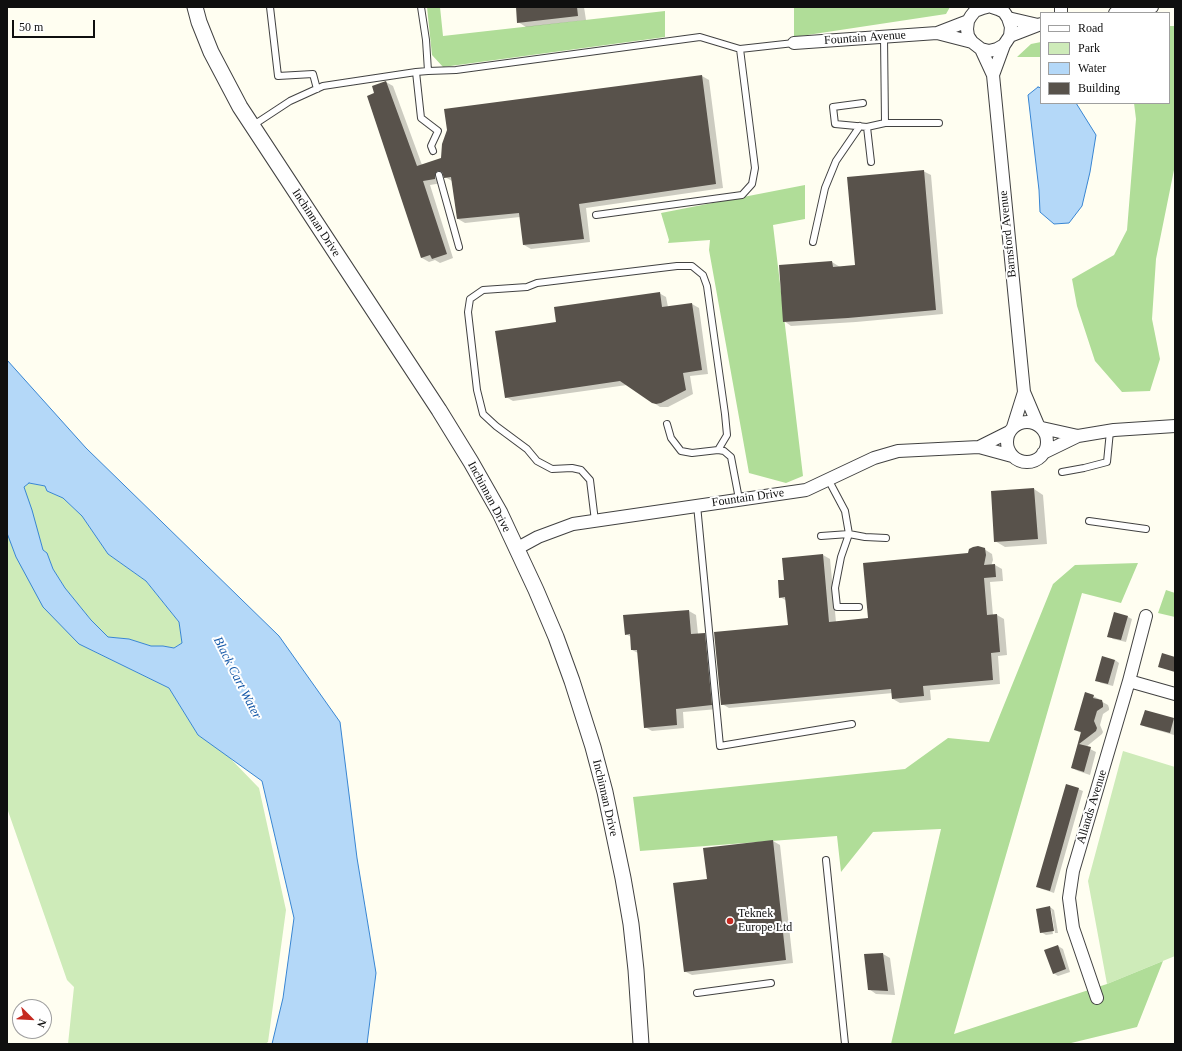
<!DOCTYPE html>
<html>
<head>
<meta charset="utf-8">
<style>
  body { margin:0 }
  #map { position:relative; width:1182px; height:1051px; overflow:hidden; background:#fffef1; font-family:Georgia,serif }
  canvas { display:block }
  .frame { position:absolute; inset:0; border:8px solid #0f0f0f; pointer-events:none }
  .legend { position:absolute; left:1040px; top:12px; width:130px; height:92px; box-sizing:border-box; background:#fff; border:1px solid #9f9f9f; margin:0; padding:5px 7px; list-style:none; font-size:12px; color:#0f0f0f }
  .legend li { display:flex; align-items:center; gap:8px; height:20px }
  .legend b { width:20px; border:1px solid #9f9f9f }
  .north { position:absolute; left:12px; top:999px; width:40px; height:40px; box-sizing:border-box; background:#fff; border:1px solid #9f9f9f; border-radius:50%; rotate:114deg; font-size:11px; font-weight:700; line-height:16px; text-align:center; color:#0f0f0f }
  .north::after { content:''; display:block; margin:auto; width:14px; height:18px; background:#c52a21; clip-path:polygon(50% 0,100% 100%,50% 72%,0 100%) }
  .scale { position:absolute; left:12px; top:20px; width:83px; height:18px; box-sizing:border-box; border:2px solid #0f0f0f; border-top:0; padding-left:5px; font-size:12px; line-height:14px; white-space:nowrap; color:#0f0f0f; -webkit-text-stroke:3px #fff; paint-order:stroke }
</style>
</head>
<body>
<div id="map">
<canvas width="1182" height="1051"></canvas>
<div class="frame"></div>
<ul class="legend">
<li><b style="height:5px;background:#fff"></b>Road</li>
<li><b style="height:11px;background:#ceebb9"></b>Park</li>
<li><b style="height:11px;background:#b4d8f8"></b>Water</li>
<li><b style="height:11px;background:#58524b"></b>Building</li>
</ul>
<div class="north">N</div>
<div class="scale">50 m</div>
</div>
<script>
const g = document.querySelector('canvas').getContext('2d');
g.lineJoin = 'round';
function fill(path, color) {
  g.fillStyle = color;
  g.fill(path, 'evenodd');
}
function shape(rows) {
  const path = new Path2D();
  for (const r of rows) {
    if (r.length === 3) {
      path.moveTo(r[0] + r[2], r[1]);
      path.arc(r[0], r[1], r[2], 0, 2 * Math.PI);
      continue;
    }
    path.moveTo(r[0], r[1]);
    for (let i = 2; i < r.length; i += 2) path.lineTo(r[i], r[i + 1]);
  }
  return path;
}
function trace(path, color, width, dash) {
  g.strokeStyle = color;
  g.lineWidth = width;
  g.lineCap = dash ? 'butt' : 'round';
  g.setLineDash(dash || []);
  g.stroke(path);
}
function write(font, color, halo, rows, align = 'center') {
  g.font = font + ' Georgia,serif';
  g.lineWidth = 4;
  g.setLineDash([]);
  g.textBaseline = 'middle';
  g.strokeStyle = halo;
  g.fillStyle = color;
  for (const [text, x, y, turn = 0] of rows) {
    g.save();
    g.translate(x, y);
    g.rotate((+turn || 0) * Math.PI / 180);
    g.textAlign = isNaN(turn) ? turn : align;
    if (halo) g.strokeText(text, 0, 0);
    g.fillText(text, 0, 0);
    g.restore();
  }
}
fill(shape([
  [29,483,45,486,47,491,63,498,82,516,108,554,146,581,179,622,182,643,174,648,163,646,151,646,129,639,108,637,91,620,65,588,53,569,47,553,43,550,24,487],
  [7,533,16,557,79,644,169,688,198,735,227,755,259,788,286,910,268,1042,265,1044,68,1044,74,987,67,980,7,808],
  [1123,751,1175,767,1175,956,1107,984,1088,881]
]), '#ceebb9');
fill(shape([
  [427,7,440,7,443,36,665,11,665,37,443,67,432,55],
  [794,7,950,7,946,14,794,37],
  [1169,26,1174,26,1175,165,1156,259,1152,319,1160,359,1150,391,1122,392,1095,361,1077,306,1072,279,1114,255,1127,230,1136,119,1134,103,1169,103],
  [1041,42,1041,57,1017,57,1031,44],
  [805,185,805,219,773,225,803,476,786,483,749,473,709,250,710,240,668,243,669,240,661,213],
  [1138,563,1121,603,1082,593,954,1034,1107,984,1163,961,1137,1027,1067,1044,891,1044,941,829,873,832,841,872,837,836,640,851,633,797,905,769,948,738,989,742,1053,584,1075,565],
  [1166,590,1175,593,1175,617,1158,613]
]), '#b0dd98');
const water = shape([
  [1038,87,1041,88,1041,103,1076,103,1096,135,1090,172,1082,206,1069,223,1054,224,1040,212,1039,190,1028,95,1038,87],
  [7,360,86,448,279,636,340,722,357,858,376,973,367,1044,272,1044,283,998,294,918,262,781,198,735,169,688,79,644,43,607,16,557,7,533,7,360],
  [29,483,45,486,47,491,63,498,82,516,108,554,146,581,179,622,182,643,174,648,163,646,151,646,129,639,108,637,91,620,65,588,53,569,47,553,43,550,32,510,24,487,29,483]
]);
fill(water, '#b4d8f8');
trace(water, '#3885d2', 1);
fill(shape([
  [517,7,584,7,586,20,526,27,518,22],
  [702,76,709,80,723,188,586,208,590,242,531,249,524,245,520,217,465,223,458,219,452,181,445,177,444,175,442,178,442,183,430,185,453,258,440,263,435,260,429,262,422,258,368,97,376,94,386,82,393,86,422,165],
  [923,171,931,175,943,314,856,322,791,326,784,321,832,262,840,267,856,266],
  [659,293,666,297,668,307,692,304,699,308,708,374,690,376,693,394,668,407,660,407,627,385,513,401,506,397,557,322],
  [1034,489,1043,495,1047,544,1005,547,995,541],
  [984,549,992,554,993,560,991,566,995,565,1002,569,1003,581,990,582,993,615,997,615,1004,619,1007,655,998,656,1000,684,930,690,931,700,900,703,893,699,893,693,729,708,722,704,789,626,787,601,780,597,785,581,823,555,830,559,836,622,869,619,969,554],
  [689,611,696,615,698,634,704,634,712,638,718,709,683,712,684,728,652,731,645,727,638,653,632,650,631,637,626,634,624,616],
  [1115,613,1128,617,1132,619,1126,642,1113,639,1109,636],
  [1115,660,1119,663,1113,686,1101,683,1096,680],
  [1093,696,1099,699,1099,700,1108,705,1109,708,1109,710,1103,714,1100,725,1103,732,1102,734,1086,747,1096,752,1090,775,1078,771,1072,768,1081,733,1075,730],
  [1174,719,1175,720,1174,735,1146,727,1142,725],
  [1078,789,1083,791,1054,893,1042,889,1037,886],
  [773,841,780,845,793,963,692,975,684,971,708,880],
  [1050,907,1054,910,1058,933,1055,933,1051,909,1049,909,1053,934,1046,935,1041,932],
  [1058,946,1063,949,1070,972,1058,976,1053,973],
  [883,954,890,958,895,995,876,994,869,989]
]), '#0003');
fill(shape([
  [516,7,577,7,578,16,517,23],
  [702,75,716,184,579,204,584,239,523,245,519,213,457,219,451,177,444,178,442,172,438,171,435,174,435,179,423,181,447,254,432,259,430,255,421,258,367,96,374,93,372,86,386,81,417,166,441,158,442,144,447,130,444,109],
  [924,170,936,310,848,318,783,322,779,265,832,261,833,267,855,265,847,177],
  [660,292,662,307,692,303,702,370,683,373,686,390,661,403,656,404,652,403,620,381,505,398,495,331,556,322,554,307],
  [1034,488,1038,539,994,542,991,491],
  [978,546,985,548,986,555,984,565,995,564,996,577,984,578,987,615,997,614,1000,652,991,653,993,680,923,686,924,696,892,699,891,689,721,705,714,632,788,625,785,597,779,598,778,580,784,580,782,558,823,554,829,622,868,618,863,563,968,553,969,549,973,547],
  [689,610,691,634,705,633,712,705,676,709,677,725,644,728,637,650,631,650,630,634,625,635,623,615],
  [1114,612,1128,616,1121,640,1107,637],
  [1162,653,1175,657,1175,672,1158,667],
  [1102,656,1115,660,1108,684,1095,681],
  [1085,692,1094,695,1093,698,1102,700,1103,704,1103,707,1097,711,1094,721,1097,728,1096,731,1079,744,1091,747,1084,772,1071,768,1081,732,1074,730],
  [1145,710,1174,718,1170,733,1140,725],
  [1066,784,1079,788,1050,891,1036,887],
  [773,840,786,960,684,972,673,883,707,879,703,848],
  [1050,906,1054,931,1040,933,1036,909],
  [1058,945,1066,969,1053,974,1044,950],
  [883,953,888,991,868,990,864,954]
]), '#58524b');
const service = shape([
  [270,7,278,76,313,74,317,89],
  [884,37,885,123,939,123],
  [428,71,456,70,700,37,740,49],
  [416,72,421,118,438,131,431,146,433,151],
  [863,103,833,107,835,124,867,127,885,123],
  [252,126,290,101,323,86,416,72,428,71,426,40,421,7],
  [867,127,871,162],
  [439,175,459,247],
  [596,215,742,195,752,184,755,168,740,49,794,43],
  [813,242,825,188,836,161,860,126],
  [667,424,671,438,681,451,692,453,718,450,724,451,731,457,739,499],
  [1062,472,1084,468,1107,462,1110,431],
  [697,505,720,746,852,724],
  [595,521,590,480,581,470,572,468,552,469,537,461,527,449,496,426,483,414,477,390,468,312,470,299,483,290,527,287,537,283,677,266,692,266,703,275,707,286,725,414,727,435,718,450],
  [1089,521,1146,529],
  [821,536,849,534,845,511,828,479],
  [859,607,837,607,835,588,841,557,849,534,865,537,886,538],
  [826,860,845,1044],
  [697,993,771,983]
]);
const minor = shape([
  [987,7,983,8,975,11,971,16,968,21,967,29,968,36,972,42,981,49,989,51,997,49,1004,45],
  [992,7,998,9,1004,12,1008,18,1011,27,1010,36,1004,45,993,75],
  [1061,7,1061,13],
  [1115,13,1152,7],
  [1008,18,1038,25],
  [937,33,972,42],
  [1010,36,1041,24],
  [794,43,937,33,968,21],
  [981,49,993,75,1024,392,1038,425],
  [1027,442,20],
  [1013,427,1024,392],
  [1042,428,1078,436],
  [979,447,1009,432],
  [1043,453,1078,436,1114,430,1175,426],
  [516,549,538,537,573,524,806,490,874,458,898,451,979,447,1012,456],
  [1129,681,1175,694],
  [1097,998,1073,928,1069,898,1073,871,1129,681,1146,616]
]);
const tertiary = shape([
  [195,7,199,22,211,52,240,107,439,410,471,462,500,513,536,590,556,637,572,681,593,747,605,792,623,878,631,924,636,970,641,1044]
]);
trace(service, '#424242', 8);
trace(minor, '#424242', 14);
trace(tertiary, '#424242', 17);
trace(service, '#fff', 6);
trace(minor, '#fff', 12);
trace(tertiary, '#fff', 15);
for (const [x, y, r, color] of [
  [730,921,4,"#c52a21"]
]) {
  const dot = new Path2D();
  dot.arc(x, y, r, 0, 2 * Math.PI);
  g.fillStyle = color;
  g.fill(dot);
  trace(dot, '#fff', 1.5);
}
write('12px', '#0f0f0f', '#fff', [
  ["Fountain Avenue",865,38,-4],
  ["Inchinnan Drive",316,223,57],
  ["Barnsford Avenue",1008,234,-96],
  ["Inchinnan Drive",489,497,62],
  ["Fountain Drive",748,498,-8],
  ["Inchinnan Drive",605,798,77],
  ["Allands Avenue",1092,807,-73]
]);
write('12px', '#0f0f0f', '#fff', [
  ["Teknek",738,914],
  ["Europe Ltd",738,928]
], 'left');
write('italic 13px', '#1357a7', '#fff', [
  ["Black Cart Water",237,678,63]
]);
</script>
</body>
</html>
